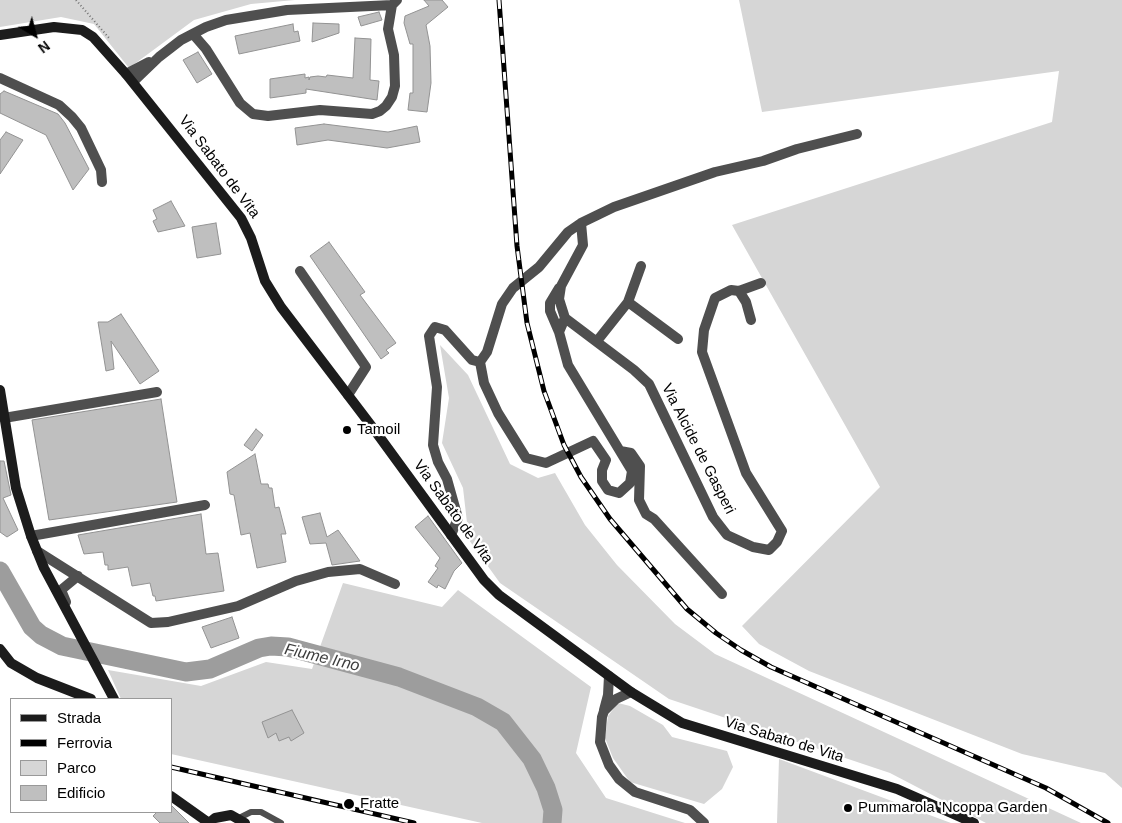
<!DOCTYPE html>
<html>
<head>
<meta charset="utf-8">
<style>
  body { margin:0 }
  #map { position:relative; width:1122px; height:823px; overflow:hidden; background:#fff; font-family:Arial,sans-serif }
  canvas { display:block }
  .legend { position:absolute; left:10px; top:698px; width:162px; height:115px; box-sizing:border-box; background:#fff; border:1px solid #999; margin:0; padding:6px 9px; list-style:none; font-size:15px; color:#000 }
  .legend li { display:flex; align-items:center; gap:10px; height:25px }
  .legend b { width:25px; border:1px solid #999 }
  .north { position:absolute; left:10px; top:10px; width:50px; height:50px; -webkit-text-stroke:4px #fff; paint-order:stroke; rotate:143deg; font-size:14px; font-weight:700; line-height:20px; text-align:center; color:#000 }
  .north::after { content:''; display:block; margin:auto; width:18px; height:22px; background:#000; clip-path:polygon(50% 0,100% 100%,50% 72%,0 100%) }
</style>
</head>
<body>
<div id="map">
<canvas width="1122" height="823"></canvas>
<ul class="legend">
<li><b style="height:6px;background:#1c1c1c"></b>Strada</li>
<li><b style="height:6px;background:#000"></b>Ferrovia</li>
<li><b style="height:14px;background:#d6d6d6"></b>Parco</li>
<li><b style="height:14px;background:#bfbfbf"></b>Edificio</li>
</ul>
<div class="north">N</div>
</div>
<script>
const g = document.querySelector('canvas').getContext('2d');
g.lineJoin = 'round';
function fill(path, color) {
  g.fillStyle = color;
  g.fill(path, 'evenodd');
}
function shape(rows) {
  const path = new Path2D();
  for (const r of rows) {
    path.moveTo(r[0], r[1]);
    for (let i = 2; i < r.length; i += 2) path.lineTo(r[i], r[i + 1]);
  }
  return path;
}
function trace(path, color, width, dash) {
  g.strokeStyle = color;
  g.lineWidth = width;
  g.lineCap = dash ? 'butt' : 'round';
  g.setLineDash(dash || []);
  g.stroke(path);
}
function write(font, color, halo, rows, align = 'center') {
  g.font = font + ' Arial,sans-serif';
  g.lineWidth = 4.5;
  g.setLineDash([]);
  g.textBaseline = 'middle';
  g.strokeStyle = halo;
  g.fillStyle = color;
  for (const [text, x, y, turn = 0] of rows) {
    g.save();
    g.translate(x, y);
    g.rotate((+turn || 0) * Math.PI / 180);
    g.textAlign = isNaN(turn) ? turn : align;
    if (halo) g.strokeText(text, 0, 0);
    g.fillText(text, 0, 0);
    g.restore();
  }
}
fill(shape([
  [0,0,295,0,251,4,194,20,129,68,94,24,61,17,0,27],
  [739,0,1122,0,1122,788,1105,773,1022,754,809,671,759,644,742,626,880,487,732,225,1052,122,1059,71,762,112],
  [440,345,468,375,510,464,538,478,555,473,585,525,617,565,675,624,715,654,1081,823,986,823,890,773,669,699,500,583,469,540,463,488,442,443,449,398],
  [343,583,442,607,458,590,591,687,576,753,606,798,685,823,482,823,171,754,171,699,121,699,108,670,201,686,266,662,312,669],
  [618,703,630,706,663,725,672,737,727,751,733,767,722,789,704,804,630,782,613,758,605,738,608,716],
  [779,759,951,823,777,823]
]), '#d6d6d6');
trace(shape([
  [0,571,32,627,41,635,62,646,186,672,210,669,259,648,271,646,288,647,399,677,477,707,503,722,532,759,546,788,553,810,552,823]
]), '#9d9d9d', 19);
const building = shape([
  [424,0,442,0,448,7,426,25,430,46,431,83,427,112,408,110,410,93,413,93,413,44,410,44,404,23,405,16,429,6,424,0],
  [379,12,382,20,361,26,358,17,379,12],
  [313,23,339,24,339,33,312,42,313,23],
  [293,24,294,32,298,31,300,41,239,54,235,36,293,24],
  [355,38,371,39,370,80,379,81,377,100,306,89,306,93,270,98,270,79,305,74,305,78,309,77,309,80,310,77,318,76,326,77,327,75,353,78,355,38],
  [198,52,212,74,197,83,183,60,198,52],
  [4,91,58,114,65,123,89,169,73,190,46,135,0,113,0,94,4,91],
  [324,124,388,132,417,126,420,142,387,148,328,140,297,145,295,128,324,124],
  [6,132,23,140,0,174,0,140,6,132],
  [171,201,185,226,158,232,153,221,157,219,153,210,171,201],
  [216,223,221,254,197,258,192,227,216,223],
  [329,242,365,292,360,295,396,343,386,350,389,353,381,359,310,256,329,242],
  [121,314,159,371,140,384,111,341,114,369,106,371,98,322,108,322,121,314],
  [161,399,177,502,49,520,32,420,161,399],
  [256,429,263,435,252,451,244,445,256,429],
  [255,454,261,484,268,484,269,488,272,488,275,508,279,507,286,534,281,534,286,562,257,568,250,533,241,535,234,495,230,494,227,472,255,454],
  [0,461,4,461,11,495,3,498,18,530,7,537,0,532,0,461],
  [320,513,327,537,338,530,360,561,332,565,326,543,310,544,302,517,320,513],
  [201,514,206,554,218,553,224,591,156,601,155,596,153,596,150,583,132,586,128,567,108,570,108,565,105,565,103,552,84,554,78,535,201,514],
  [428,516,462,563,454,571,445,589,438,585,437,588,428,582,438,568,435,566,440,558,415,527,428,516],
  [232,617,239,638,211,648,202,627,232,617],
  [292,710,304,733,291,741,289,737,279,741,276,733,268,738,262,722,292,710],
  [171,805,189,823,160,823,153,816,157,812,171,812,171,805]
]);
fill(building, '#bfbfbf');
trace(building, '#939393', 1);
trace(shape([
  [76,0,109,38]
]), '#717171', 2, [1, 2.5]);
trace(shape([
  [239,818,251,812,261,812,281,823]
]), '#4f4f4f', 6);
trace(shape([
  [193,34,206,49,240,103,253,114,268,116,320,110,372,114,380,111,386,106,392,97,395,86,394,55,388,29,392,5],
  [126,74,149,62],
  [0,78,59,105,72,117,81,128,101,170,102,182],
  [133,82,159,57,181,40,206,27,226,20,287,10,392,5,397,0],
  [581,223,583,245,561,286,559,299,565,318,634,370,649,384,713,517,727,535,753,547,769,550,777,542,782,531,746,473,702,352,704,330,715,298,731,290,739,291,746,302,751,320],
  [300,271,366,367,348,395],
  [739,291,761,283],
  [628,302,678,339],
  [559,332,550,311,550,303,559,288],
  [597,341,628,302,641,266],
  [480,362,484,383,498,413,526,458,546,463,593,441,606,460,602,470,602,481,608,490,619,493,630,483,632,471,568,365,559,332,565,318],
  [4,418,157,392],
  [620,451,631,453,640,466,639,500,646,514,654,519,722,594],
  [451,535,458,518,447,479,438,462,433,445,437,387,429,336,435,327,445,330,472,360,480,362,487,352,502,304,513,288,539,267,568,232,581,223,614,207,715,172,763,161,797,149,857,134],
  [31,536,205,505],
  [37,551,151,623,168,622,238,606,296,581,328,572,360,569,395,584],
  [66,602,61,590,78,576],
  [631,692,616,699,604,711,602,717,600,742,609,765,619,779,635,792,690,810,704,823],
  [604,710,608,695,609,676]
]), '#4f4f4f', 10);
trace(shape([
  [0,35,54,27,82,30,93,37,126,74,241,218,251,238,265,281,281,307,373,428,484,580,499,595,631,692,682,723,897,789,974,823],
  [0,390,16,488,31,536,44,568,114,699],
  [0,649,11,663,37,678,91,699],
  [171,796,209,823,215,818,231,815,245,823]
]), '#1c1c1c', 10);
const rail = shape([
  [499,0,517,246,527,323,544,391,564,445,581,477,610,519,687,609,716,633,741,650,771,667,1046,788,1108,823],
  [171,767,414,823]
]);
trace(rail, '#000', 5);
trace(rail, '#fff', 3, [9]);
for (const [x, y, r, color] of [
  [347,430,5,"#000"],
  [349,804,6,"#000"],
  [848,808,5,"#000"]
]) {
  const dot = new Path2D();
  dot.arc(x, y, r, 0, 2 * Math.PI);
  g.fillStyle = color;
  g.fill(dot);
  trace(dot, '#fff', 2);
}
write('15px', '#000', '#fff', [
  ["Via Sabato de Vita",219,167,53],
  ["Via Alcide de Gasperi",698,449,63],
  ["Via Sabato de Vita",453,512,54],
  ["Via Sabato de Vita",784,740,17]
]);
write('15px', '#000', '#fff', [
  ["Tamoil",357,430],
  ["Fratte",360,804],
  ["Pummarola 'Ncoppa Garden",858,808]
], 'left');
write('italic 16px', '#3e3e3e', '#fff', [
  ["Fiume Irno",322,658,13]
]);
</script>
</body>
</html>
